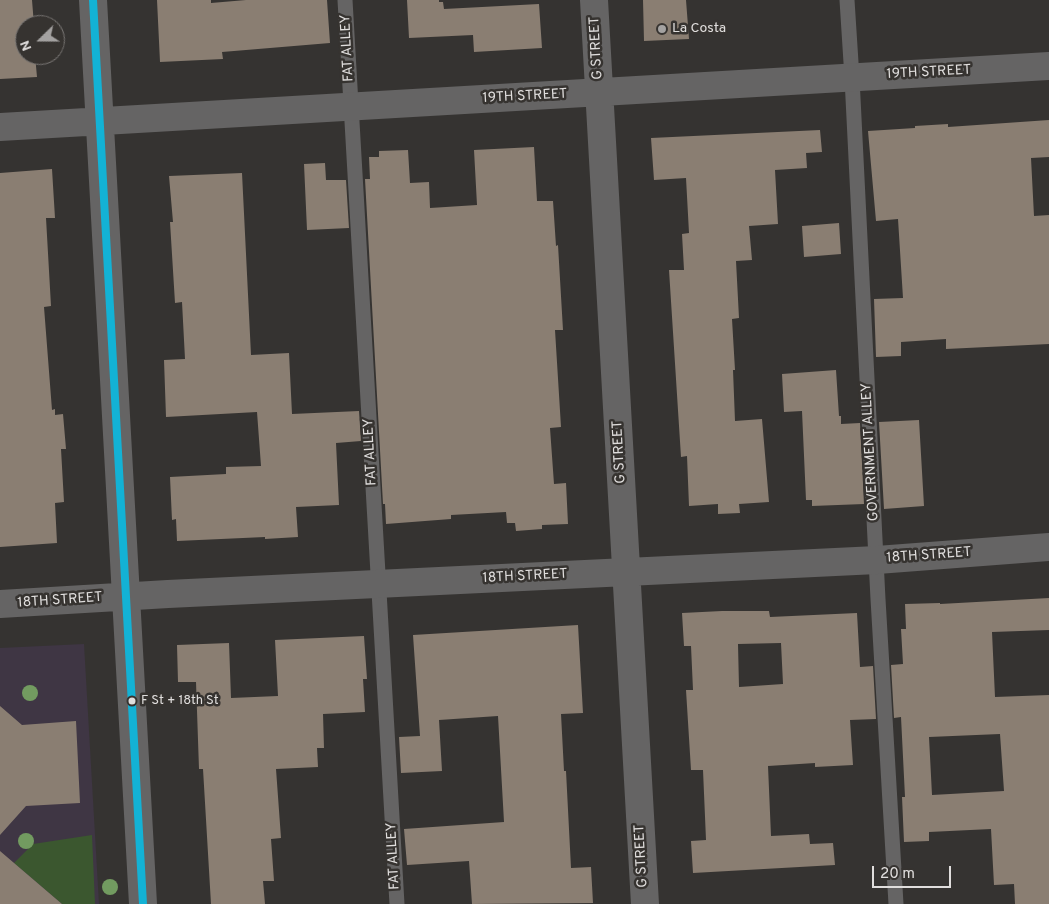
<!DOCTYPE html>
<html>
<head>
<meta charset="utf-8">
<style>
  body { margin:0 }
  #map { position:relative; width:1049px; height:904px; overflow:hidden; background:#353331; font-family:Overpass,sans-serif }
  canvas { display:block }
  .north { position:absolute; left:15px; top:15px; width:50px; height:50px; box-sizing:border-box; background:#363330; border:1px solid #7a7775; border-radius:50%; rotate:248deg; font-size:14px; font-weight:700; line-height:20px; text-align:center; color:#e0dedd }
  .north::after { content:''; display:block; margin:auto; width:18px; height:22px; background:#a4a2a1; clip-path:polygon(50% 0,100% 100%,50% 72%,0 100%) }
  .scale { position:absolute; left:872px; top:866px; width:79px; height:22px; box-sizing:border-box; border:2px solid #e0dedd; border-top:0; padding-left:6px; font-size:15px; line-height:18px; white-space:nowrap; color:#e0dedd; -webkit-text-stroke:4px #363330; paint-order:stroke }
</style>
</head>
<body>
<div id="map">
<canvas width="1049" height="904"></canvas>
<div class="north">N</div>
<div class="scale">20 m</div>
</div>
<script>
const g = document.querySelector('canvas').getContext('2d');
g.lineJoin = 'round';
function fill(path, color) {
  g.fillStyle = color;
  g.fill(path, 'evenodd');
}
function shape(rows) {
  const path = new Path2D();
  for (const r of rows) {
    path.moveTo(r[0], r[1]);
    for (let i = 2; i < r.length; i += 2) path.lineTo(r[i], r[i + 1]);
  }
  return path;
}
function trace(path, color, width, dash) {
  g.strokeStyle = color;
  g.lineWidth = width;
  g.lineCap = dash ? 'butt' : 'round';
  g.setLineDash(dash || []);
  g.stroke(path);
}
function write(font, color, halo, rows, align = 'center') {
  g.font = font + ' Overpass,sans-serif';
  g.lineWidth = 5;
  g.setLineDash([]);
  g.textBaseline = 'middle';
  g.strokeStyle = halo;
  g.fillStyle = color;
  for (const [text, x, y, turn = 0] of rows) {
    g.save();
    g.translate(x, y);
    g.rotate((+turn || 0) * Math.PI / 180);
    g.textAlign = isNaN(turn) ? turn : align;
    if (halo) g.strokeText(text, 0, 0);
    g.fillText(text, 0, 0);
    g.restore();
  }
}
fill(shape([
  [84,644,99,904,0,904,0,648]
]), '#3f3644');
fill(shape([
  [92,835,95,904,62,904,14,863,33,844]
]), '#3b572f');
fill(shape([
  [0,0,32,0,34,25,25,25,25,55,35,55,37,77,0,79],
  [157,0,211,0,211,3,246,0,327,0,330,43,222,52,223,59,160,62],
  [407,0,439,0,439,2,443,2,444,9,539,4,542,48,474,52,473,35,409,38],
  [643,0,686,0,689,39,644,41],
  [1049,120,1049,157,1031,158,1034,216,1049,215,1049,344,946,349,946,339,901,342,901,356,876,357,874,299,903,298,898,219,876,221,868,131,915,128,915,126,948,124,948,127],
  [820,130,822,152,806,153,807,168,775,170,778,224,749,226,752,260,736,261,739,318,732,319,735,370,733,370,735,421,762,419,769,502,739,504,740,513,718,514,718,504,689,506,687,456,681,457,669,270,684,270,682,234,689,233,686,178,654,180,651,138],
  [534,147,537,201,553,201,556,246,558,245,563,330,555,330,561,427,550,428,554,484,566,483,568,524,542,525,542,529,516,531,515,523,507,523,506,512,451,515,451,519,386,524,385,504,383,504,365,179,370,179,369,157,379,157,379,151,408,150,410,183,429,182,430,208,477,205,474,150],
  [325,163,326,180,346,180,349,228,307,230,304,164],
  [52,169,55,218,46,218,51,306,44,307,52,410,55,409,55,415,63,414,66,449,61,449,64,502,55,503,57,543,0,547,0,173],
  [242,173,251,355,289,353,292,414,359,411,361,441,336,443,339,505,296,507,298,537,265,539,265,537,177,541,176,519,172,520,170,477,226,474,226,467,261,466,257,412,166,417,164,360,185,359,182,302,175,303,170,222,173,222,169,176],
  [839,223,841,254,804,257,802,226],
  [836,370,839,416,841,416,841,424,860,423,864,504,812,506,812,500,806,500,802,411,784,412,782,374],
  [919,420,924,506,884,509,879,422],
  [1049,598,1049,630,992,632,995,697,1049,695,1049,904,1015,904,1014,884,994,885,991,829,929,832,929,841,904,842,902,797,905,797,901,717,894,718,891,665,903,664,901,629,906,629,905,604,940,603,940,604],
  [1000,734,1004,791,932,795,929,737],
  [722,611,769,611,770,617,857,613,860,667,873,666,876,719,850,720,853,765,815,767,815,763,768,766,771,836,809,834,810,844,833,843,835,865,693,873,691,841,706,840,703,770,691,770,686,690,693,690,691,646,684,646,682,613],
  [781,643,783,684,739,687,738,644],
  [578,625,583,713,561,714,564,771,566,771,571,868,591,867,593,903,472,904,469,861,407,865,404,829,504,822,498,716,439,720,442,771,401,773,399,737,420,736,413,635],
  [364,636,367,679,363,679,365,712,323,714,324,748,317,748,318,767,276,769,281,838,271,839,274,881,263,881,265,904,211,904,203,769,199,769,196,682,178,682,177,645,229,643,231,698,278,696,275,640],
  [0,706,22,725,76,721,80,803,26,806,0,835],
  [0,851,62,904,0,904]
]), '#8a7e72');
trace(shape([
  [345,0,397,904],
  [847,0,852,78,878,599,896,904]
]), '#656464', 15);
trace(shape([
  [93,0,143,904],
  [594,0,645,904],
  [0,127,1049,66],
  [0,604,168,594,877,560,1049,547]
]), '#656464', 28);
trace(shape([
  [93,0,143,904]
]), '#13b2d5', 8);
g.fillStyle = '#729b60';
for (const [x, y] of [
  [30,693],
  [26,841],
  [110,887]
]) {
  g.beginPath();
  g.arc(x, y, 8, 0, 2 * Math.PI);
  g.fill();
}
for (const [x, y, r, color] of [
  [662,29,5,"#a4a2a1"],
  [132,701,4.5,"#e0dedd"]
]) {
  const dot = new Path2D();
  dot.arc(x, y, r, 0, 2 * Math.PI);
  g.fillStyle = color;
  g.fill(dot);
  trace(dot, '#363330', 2);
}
write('13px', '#e0dedd', '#363330', [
  ["F St + 18th St",141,701]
], 'left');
write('14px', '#e0dedd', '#363330', [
  ["La Costa",672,29]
], 'left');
write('14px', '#e0dedd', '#363330', [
  ["FAT ALLEY",348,48,-93],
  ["G STREET",597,48,-93],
  ["19TH STREET",929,73,-3],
  ["19TH STREET",525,97,-3],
  ["FAT ALLEY",371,452,-93],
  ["G STREET",620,452,-93],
  ["GOVERNMENT ALLEY",871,452,-93],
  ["18TH STREET",929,556,-4],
  ["18TH STREET",525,577,-3],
  ["18TH STREET",60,601,-4],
  ["FAT ALLEY",394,856,-93],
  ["G STREET",642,856,-93]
]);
</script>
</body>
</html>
